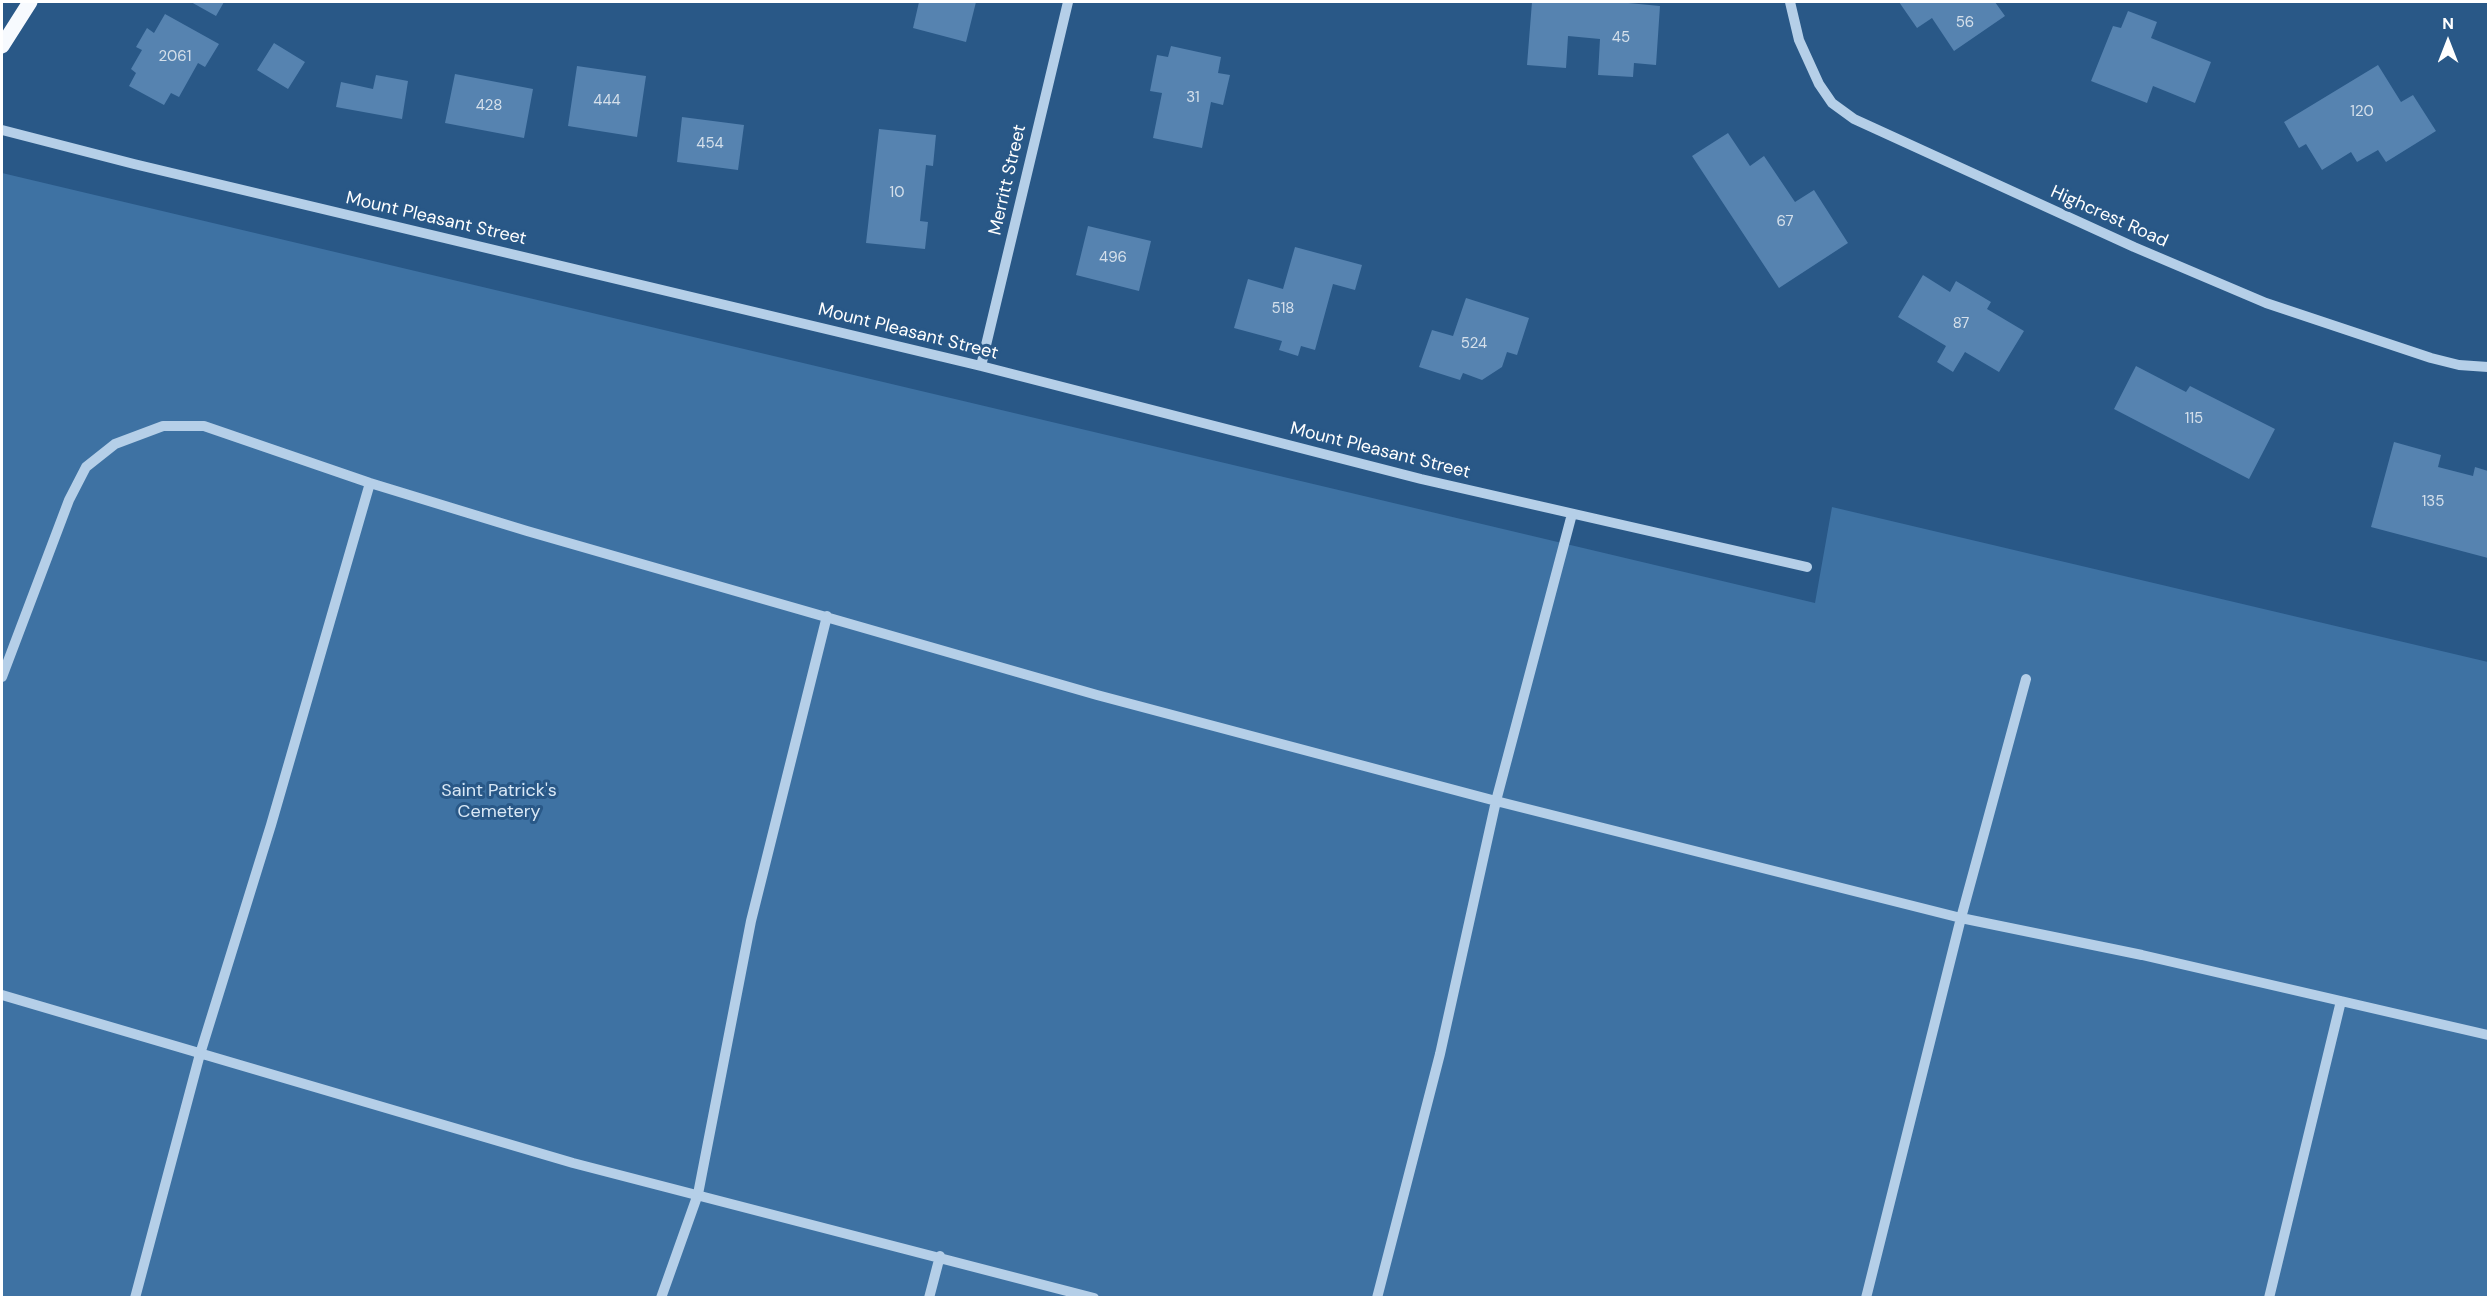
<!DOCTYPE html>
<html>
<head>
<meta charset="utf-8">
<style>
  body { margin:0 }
  #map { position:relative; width:2490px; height:1299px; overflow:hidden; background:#295887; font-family:"DM Sans",sans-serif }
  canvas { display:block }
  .frame { position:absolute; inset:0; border:3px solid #fff; pointer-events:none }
  .north { position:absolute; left:2418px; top:12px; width:60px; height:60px; -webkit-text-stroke:4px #295887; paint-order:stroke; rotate:0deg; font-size:16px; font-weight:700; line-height:24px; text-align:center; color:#fff }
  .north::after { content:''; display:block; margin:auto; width:21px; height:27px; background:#fff; clip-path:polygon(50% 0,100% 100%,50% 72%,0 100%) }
</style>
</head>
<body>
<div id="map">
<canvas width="2490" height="1299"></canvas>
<div class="frame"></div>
<div class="north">N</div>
</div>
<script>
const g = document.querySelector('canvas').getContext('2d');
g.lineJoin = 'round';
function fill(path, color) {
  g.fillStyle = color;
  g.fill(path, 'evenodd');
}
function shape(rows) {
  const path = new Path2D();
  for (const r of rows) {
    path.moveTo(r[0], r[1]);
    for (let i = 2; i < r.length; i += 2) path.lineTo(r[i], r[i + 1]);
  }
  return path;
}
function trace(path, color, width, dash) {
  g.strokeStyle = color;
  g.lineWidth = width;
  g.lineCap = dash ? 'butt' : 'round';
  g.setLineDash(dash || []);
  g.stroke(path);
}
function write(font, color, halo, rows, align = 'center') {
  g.font = font + ' "DM Sans",sans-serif';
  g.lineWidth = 6;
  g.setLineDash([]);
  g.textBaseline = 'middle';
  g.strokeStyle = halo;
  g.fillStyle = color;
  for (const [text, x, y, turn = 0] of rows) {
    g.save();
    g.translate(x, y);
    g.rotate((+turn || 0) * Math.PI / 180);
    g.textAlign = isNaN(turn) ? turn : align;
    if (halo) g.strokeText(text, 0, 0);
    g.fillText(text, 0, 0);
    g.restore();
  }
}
fill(shape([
  [2,173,1815,603,1832,507,2488,662,2488,1297,2,1298]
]), '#3e72a3');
fill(shape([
  [191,2,224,2,216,16],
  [919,2,976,2,966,42,913,28],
  [1532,2,1618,2,1660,6,1656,65,1634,63,1633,77,1598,75,1600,39,1568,36,1566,68,1527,65],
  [1899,2,1995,2,2005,16,1954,51,1932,18,1917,28],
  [2128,11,2157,22,2151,38,2211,62,2195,103,2153,86,2147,103,2091,81,2113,26,2121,28],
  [165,14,219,44,205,67,198,63,179,97,171,93,164,105,129,86,136,73,131,69,142,50,136,47,147,28,154,33],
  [274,43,305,62,288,89,257,70],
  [1171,46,1221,57,1218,73,1230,75,1223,105,1211,102,1202,148,1153,138,1162,93,1150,91,1157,55,1168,57],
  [2378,65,2401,102,2413,95,2436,131,2386,162,2378,150,2357,162,2351,152,2322,170,2306,144,2299,148,2284,122],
  [577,66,646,76,637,137,568,126],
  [455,74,533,89,524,138,445,123],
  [376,75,408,81,402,119,336,107,341,82,373,89],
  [682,117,744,125,738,170,677,162],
  [879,129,936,135,933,166,926,165,920,221,928,222,925,249,866,243],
  [1728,133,1750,166,1764,156,1795,202,1814,190,1848,243,1779,288,1692,156],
  [1088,226,1151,241,1139,291,1076,275],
  [1295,247,1362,265,1355,290,1333,284,1315,350,1301,346,1298,356,1279,350,1282,341,1234,328,1248,279,1283,289],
  [1923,275,1950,292,1956,281,1991,302,1987,309,2024,331,1999,372,1965,352,1953,372,1937,362,1946,346,1898,317],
  [1466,298,1529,318,1517,355,1507,352,1502,367,1482,380,1463,373,1460,380,1419,367,1432,330,1453,336],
  [2136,366,2186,392,2190,386,2275,429,2249,479,2114,409],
  [2394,442,2441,455,2438,467,2473,476,2475,467,2488,471,2488,558,2371,527]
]), '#5683b0');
trace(shape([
  [1790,2,1799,40,1819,84,1832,103,1854,119,2134,247,2266,303,2431,358,2459,365,2488,367],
  [2,130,134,164,981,366,1421,479,1807,567],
  [981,366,1068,2],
  [1572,514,1496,801,1961,918,2026,679],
  [2,677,69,500,86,467,115,444,163,426,204,426,370,483,527,531,1097,695,1496,801,1440,1054,1377,1298],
  [2,995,573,1163,1094,1298],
  [135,1298,200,1054,271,825,370,483],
  [661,1298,698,1194,751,921,827,616],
  [929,1298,940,1256],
  [1866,1298,1961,918,2142,955,2488,1035],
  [2269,1298,2341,1001]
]), '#b5cfe8', 10);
trace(shape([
  [2,46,30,2]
]), '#f7fafe', 15);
write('15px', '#d5e0eb', null, [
  ["56",1965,23],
  ["45",1621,38],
  ["2061",175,57],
  ["31",1193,98],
  ["444",607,101],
  ["428",489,106],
  ["120",2362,112],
  ["454",710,144],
  ["10",897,193],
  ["67",1785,222],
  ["496",1113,258],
  ["518",1283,309],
  ["87",1961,324],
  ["524",1474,344],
  ["115",2194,419],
  ["135",2433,502]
]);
write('18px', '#fff', '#295887', [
  ["Merritt Street",1008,180,-77],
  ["Highcrest Road",2109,217,24],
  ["Mount Pleasant Street",436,219,13],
  ["Mount Pleasant Street",908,332,14],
  ["Mount Pleasant Street",1380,451,14]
]);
write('18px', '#d9e8f6', '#295887', [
  ["Saint Patrick's",499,791],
  ["Cemetery",499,812]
]);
</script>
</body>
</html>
